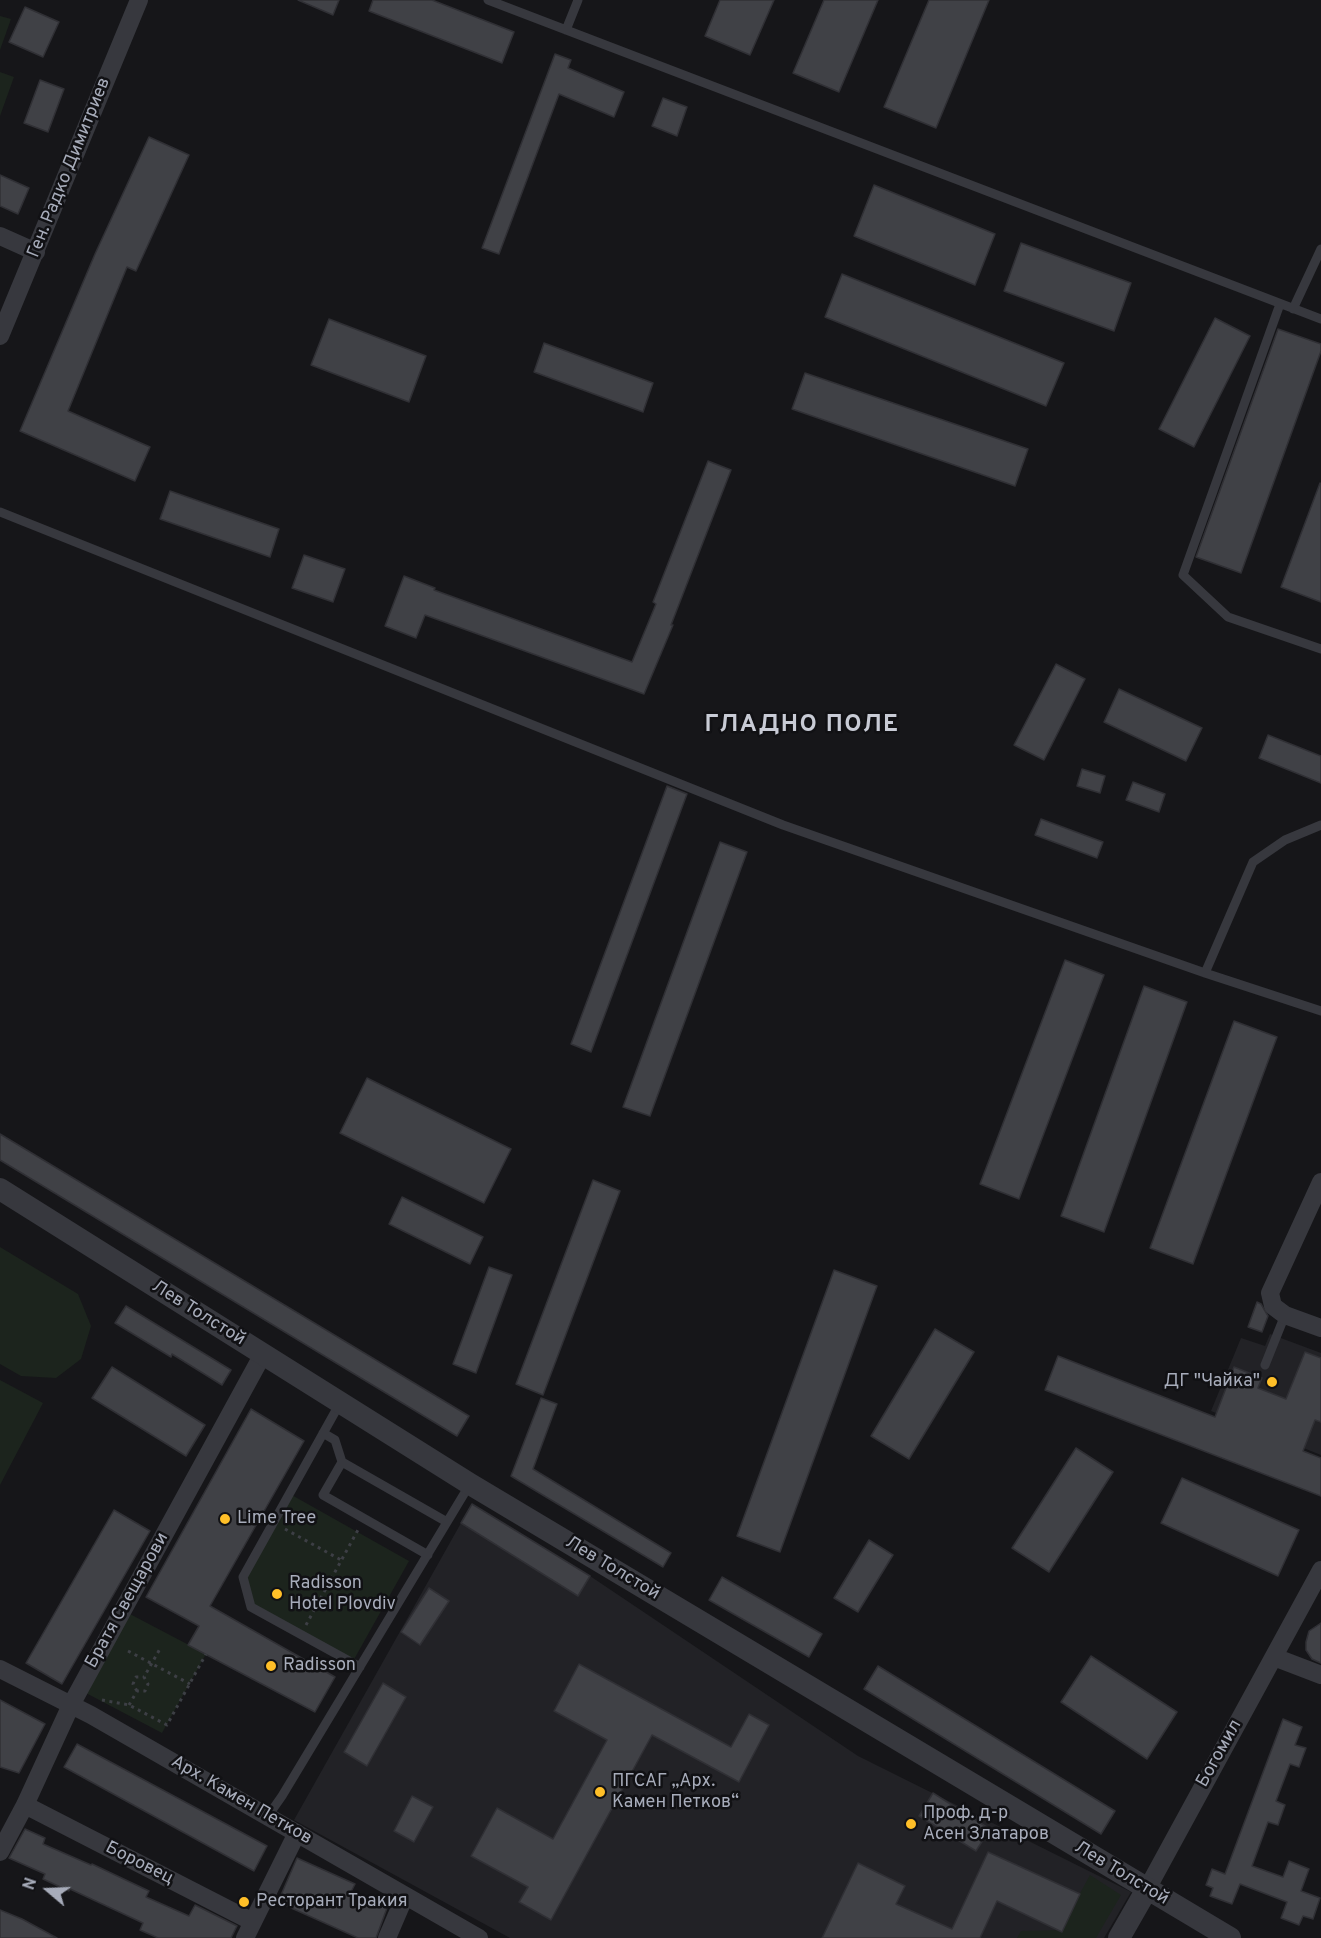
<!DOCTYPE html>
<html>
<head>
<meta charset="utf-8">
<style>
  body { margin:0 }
  #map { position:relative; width:1321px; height:1938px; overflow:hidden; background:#161619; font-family:Overpass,sans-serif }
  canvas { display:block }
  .north { position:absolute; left:18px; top:1860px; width:60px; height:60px; -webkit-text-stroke:4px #111114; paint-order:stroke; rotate:289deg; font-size:16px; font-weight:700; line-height:24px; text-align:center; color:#a7acba }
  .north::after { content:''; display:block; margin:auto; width:21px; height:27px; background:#a7acba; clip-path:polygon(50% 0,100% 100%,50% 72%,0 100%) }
</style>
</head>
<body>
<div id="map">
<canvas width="1321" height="1938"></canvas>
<div class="north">N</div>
</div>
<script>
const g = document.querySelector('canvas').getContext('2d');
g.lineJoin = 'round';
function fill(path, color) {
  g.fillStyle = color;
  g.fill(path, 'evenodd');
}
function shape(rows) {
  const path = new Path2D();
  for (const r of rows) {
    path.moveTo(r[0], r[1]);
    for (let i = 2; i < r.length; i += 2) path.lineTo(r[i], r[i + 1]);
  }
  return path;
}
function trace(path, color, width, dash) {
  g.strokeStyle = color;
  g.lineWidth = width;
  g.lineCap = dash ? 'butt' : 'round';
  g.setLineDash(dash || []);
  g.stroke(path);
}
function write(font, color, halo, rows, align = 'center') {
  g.font = font + ' Overpass,sans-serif';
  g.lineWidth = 5;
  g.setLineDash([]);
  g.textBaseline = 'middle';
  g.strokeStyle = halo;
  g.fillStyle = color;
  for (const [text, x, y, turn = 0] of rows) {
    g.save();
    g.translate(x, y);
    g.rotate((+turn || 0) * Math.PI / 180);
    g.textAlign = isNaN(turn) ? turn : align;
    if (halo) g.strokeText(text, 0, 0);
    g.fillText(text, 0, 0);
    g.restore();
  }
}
fill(shape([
  [1270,1334,1321,1353,1321,1455,1211,1411,1241,1338,1265,1346],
  [461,1523,578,1595,590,1576,858,1756,1131,1892,1104,1938,510,1938,294,1820]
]), '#222226');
fill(shape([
  [0,16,11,19,0,50],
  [0,72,14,77,0,116],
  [0,1247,78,1294,91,1326,81,1359,56,1378,21,1376,0,1364],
  [0,1380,43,1403,0,1485],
  [290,1494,409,1561,352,1663,251,1607,243,1577],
  [128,1613,206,1654,162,1733,84,1692],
  [1090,1875,1121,1895,1096,1938,1017,1938,1021,1931,1060,1930]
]), '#1c241d');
const building = shape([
  [298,0,339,0,333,15,298,0],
  [373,0,432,0,514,32,502,63,369,11,373,0],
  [720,0,774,0,750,55,705,36,720,0],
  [824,0,878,0,839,92,793,73,824,0],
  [929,0,989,0,936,128,884,107,929,0],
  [25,7,59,22,43,57,9,42,25,7],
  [555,54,571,60,568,68,624,92,614,117,559,94,499,254,482,248,555,54],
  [40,80,64,89,48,132,24,123,40,80],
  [663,98,687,107,677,136,652,126,663,98],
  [149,137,189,155,136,271,127,267,68,411,150,447,135,481,20,431,95,254,149,137],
  [0,175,29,188,18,214,0,206,0,175],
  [874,185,995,234,975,285,854,236,874,185],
  [1021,243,1131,283,1114,331,1004,291,1021,243],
  [842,274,1064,363,1046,406,825,317,842,274],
  [1215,318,1250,336,1194,447,1159,429,1215,318],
  [329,319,426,356,409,402,311,365,329,319],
  [1278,329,1321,344,1321,351,1241,573,1196,557,1278,329],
  [544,343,653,383,643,412,534,372,544,343],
  [805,373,1028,449,1015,486,792,409,805,373],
  [708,461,731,470,671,625,673,625,644,694,425,615,416,638,385,626,404,576,435,588,434,590,632,662,656,604,653,602,708,461],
  [1320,483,1321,484,1321,602,1281,587,1320,483],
  [170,491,279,529,270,557,160,519,170,491],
  [304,555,345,569,333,602,292,588,304,555],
  [1056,664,1085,679,1044,760,1014,745,1056,664],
  [1119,689,1202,728,1186,761,1104,722,1119,689],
  [1268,735,1321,756,1321,783,1259,758,1268,735],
  [1082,769,1105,776,1100,793,1077,786,1082,769],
  [1133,782,1165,794,1159,812,1126,800,1133,782],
  [667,786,687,794,591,1052,571,1044,667,786],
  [1041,819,1103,842,1097,858,1035,835,1041,819],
  [720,842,747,852,650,1116,623,1107,720,842],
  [1065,960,1104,975,1019,1199,980,1184,1065,960],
  [1144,986,1187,1002,1104,1232,1061,1216,1144,986],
  [1234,1021,1277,1037,1193,1264,1150,1248,1234,1021],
  [367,1078,511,1149,484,1203,340,1133,367,1078],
  [0,1134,469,1416,457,1436,0,1160,0,1134],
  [593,1180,620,1191,543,1395,516,1384,593,1180],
  [402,1197,483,1237,470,1264,389,1224,402,1197],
  [489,1267,512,1275,476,1373,453,1364,489,1267],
  [834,1270,877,1286,780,1552,737,1536,834,1270],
  [1257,1302,1261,1304,1268,1316,1262,1332,1248,1327,1257,1302],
  [126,1306,231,1370,222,1385,172,1354,171,1357,115,1323,126,1306],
  [935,1329,974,1352,909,1459,871,1436,935,1329],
  [1305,1352,1321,1358,1321,1422,1315,1420,1303,1451,1321,1458,1321,1496,1045,1390,1058,1356,1215,1417,1234,1367,1262,1378,1258,1388,1286,1399,1305,1352],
  [112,1367,205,1425,186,1456,92,1398,112,1367],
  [541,1398,557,1404,533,1469,671,1553,663,1567,511,1476,541,1398],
  [251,1409,304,1441,210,1606,335,1677,315,1712,188,1645,199,1626,146,1597,251,1409],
  [1076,1448,1113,1472,1049,1572,1012,1548,1076,1448],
  [1182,1478,1299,1530,1278,1576,1161,1523,1182,1478],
  [472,1504,590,1576,578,1596,461,1523,472,1504],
  [114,1510,150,1531,62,1684,26,1663,114,1510],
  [869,1540,893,1555,858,1612,834,1598,869,1540],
  [722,1577,822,1634,809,1657,709,1600,722,1577],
  [429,1588,449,1601,420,1645,401,1632,429,1588],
  [1321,1623,1321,1663,1312,1659,1306,1650,1306,1642,1309,1631,1321,1623],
  [1091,1656,1177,1712,1147,1759,1061,1702,1091,1656],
  [579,1664,731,1747,749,1714,769,1725,739,1782,652,1735,551,1920,519,1902,528,1887,471,1856,497,1808,553,1839,607,1740,554,1711,579,1664],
  [878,1666,1115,1811,1101,1834,864,1689,878,1666],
  [383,1683,406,1697,367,1766,344,1752,383,1683],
  [0,1700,45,1724,19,1773,0,1767,0,1700],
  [1283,1719,1302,1727,1295,1745,1306,1748,1299,1767,1290,1764,1276,1801,1285,1805,1278,1825,1268,1822,1252,1866,1283,1877,1289,1861,1309,1869,1301,1891,1320,1898,1313,1919,1303,1916,1299,1925,1281,1918,1287,1902,1240,1884,1232,1904,1210,1896,1213,1888,1206,1885,1212,1869,1225,1874,1283,1719],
  [77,1744,267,1846,254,1871,64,1767,77,1744],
  [933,1793,990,1829,976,1851,919,1816,933,1793],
  [412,1796,433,1807,414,1842,394,1831,412,1796],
  [25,1829,45,1838,43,1844,91,1865,92,1864,149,1891,146,1897,189,1916,195,1905,237,1926,231,1938,158,1938,140,1930,143,1923,70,1889,69,1891,43,1879,45,1874,9,1858,25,1829],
  [988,1852,1080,1894,1062,1932,997,1901,980,1938,822,1938,858,1863,905,1886,896,1904,952,1929,988,1852],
  [297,1858,355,1884,351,1892,387,1908,376,1938,358,1938,278,1902,297,1858],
  [0,1910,22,1919,57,1938,0,1938,0,1910]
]);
fill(building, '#404146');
trace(building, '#303035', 1.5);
trace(shape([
  [285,1529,341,1560],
  [306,1625,359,1528],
  [128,1651,190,1684],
  [137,1691,133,1684,136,1677,144,1677],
  [102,1700,129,1705,167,1725,206,1654],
  [129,1705,137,1691,145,1691,148,1684,144,1677,161,1647]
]), '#3d3f45', 3, [3, 4.5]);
trace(shape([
  [488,0,1321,319],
  [566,30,578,0],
  [1280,304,1183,575,1228,617,1321,649],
  [1293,309,1321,249],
  [0,512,783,825,1205,973,1321,1011],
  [1205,973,1253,862,1285,840,1321,825],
  [1265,1365,1285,1315],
  [340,1403,243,1577,251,1607,360,1667],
  [323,1433,335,1440,342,1462,447,1522],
  [342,1462,323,1495,428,1555],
  [268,1816,282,1796,470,1484]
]), '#37383e', 9);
trace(shape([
  [0,236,36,252],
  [0,336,139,0],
  [1321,1182,1270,1293,1273,1306,1285,1315,1321,1328],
  [1274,1657,1321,1675],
  [0,1669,91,1715,479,1938],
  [25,1805,253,1922],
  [0,1852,25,1805,71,1705,263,1354],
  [1147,1889,1321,1570],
  [245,1938,297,1833],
  [387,1938,405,1896]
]), '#37383e', 18);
trace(shape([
  [0,1189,470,1484,1230,1938],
  [1119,1938,1147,1889]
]), '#37383e', 22);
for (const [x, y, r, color] of [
  [1272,1382,6,"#ffbf28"],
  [225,1519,6,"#ffbf28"],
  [277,1594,6,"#ffbf28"],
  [271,1666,6,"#ffbf28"],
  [600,1792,6,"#ffbf28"],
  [911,1824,6,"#ffbf28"],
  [244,1902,6,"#ffbf28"]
]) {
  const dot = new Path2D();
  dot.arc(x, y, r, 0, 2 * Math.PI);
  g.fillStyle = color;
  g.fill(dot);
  trace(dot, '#111114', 2);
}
write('18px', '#a7acba', '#111114', [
  ["Ген. Радко Димитриев",70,168,-68],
  ["Лев Толстой",198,1314,32],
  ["Лев Толстой",612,1569,31],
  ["Братя Свещарови",128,1601,-61],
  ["Богомил",1220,1754,-61],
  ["Арх. Камен Петков",241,1801,30],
  ["Боровец",139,1864,27],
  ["Лев Толстой",1121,1874,31]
]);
write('18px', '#a7acba', '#111114', [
  ["ДГ \"Чайка\"",1260,1382,"right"],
  ["Lime Tree",237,1519],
  ["Radisson",289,1584],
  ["Hotel Plovdiv",289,1605],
  ["Radisson",283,1666],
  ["ПГСАГ „Арх.",612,1782],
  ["Камен Петков“",612,1803],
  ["Проф. д-р",923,1814],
  ["Асен Златаров",923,1835],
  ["Ресторант Тракия",256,1902]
], 'left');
g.letterSpacing = '1.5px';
write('bold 24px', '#c8cbd5', '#111114', [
  ["ГЛАДНО ПОЛЕ",802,726]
]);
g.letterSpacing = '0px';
</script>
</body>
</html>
